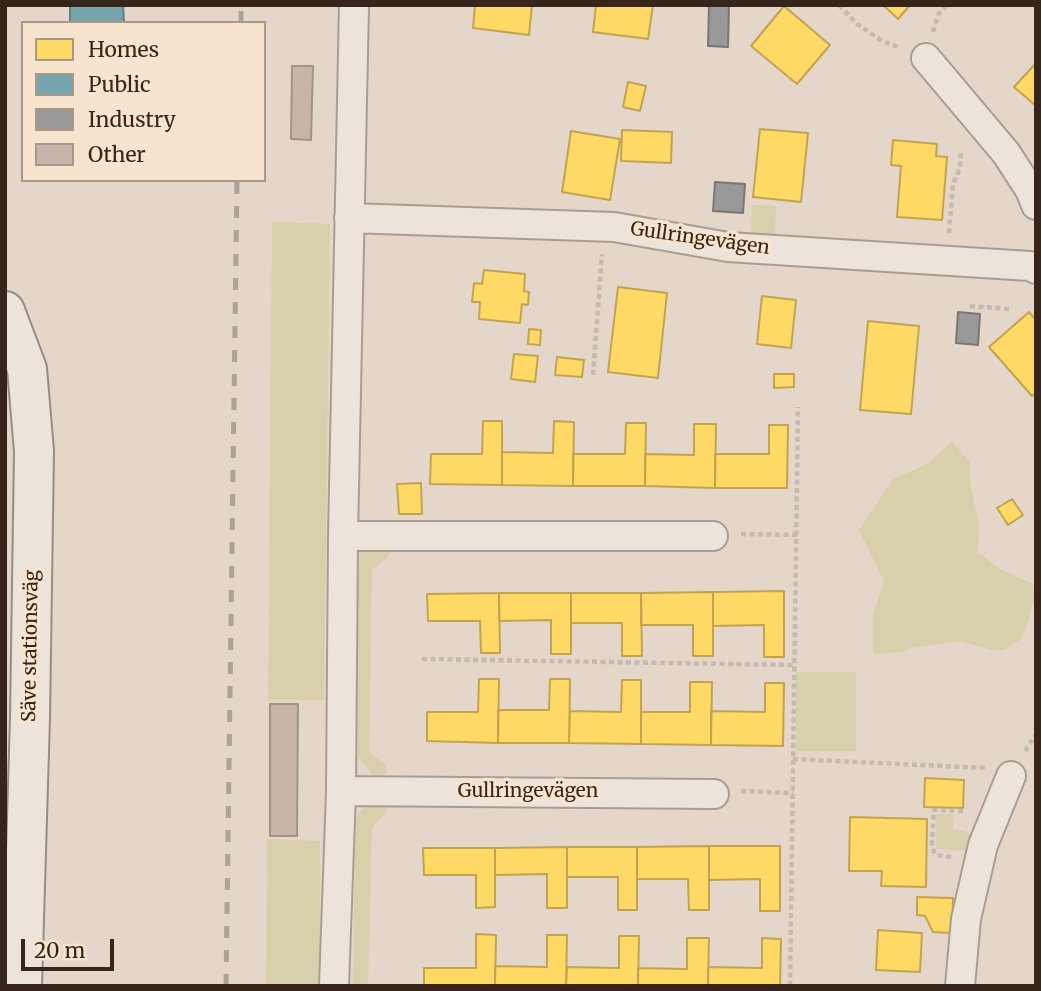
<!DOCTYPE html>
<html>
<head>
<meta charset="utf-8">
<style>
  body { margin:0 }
  #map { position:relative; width:1041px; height:991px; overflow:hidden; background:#e4d7c9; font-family:Merriweather,serif }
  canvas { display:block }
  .frame { position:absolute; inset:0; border:7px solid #37241b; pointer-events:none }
  .legend { position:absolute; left:21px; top:21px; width:245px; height:161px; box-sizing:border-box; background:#f7e4ce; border:2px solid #aa9786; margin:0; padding:9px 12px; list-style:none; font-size:21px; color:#37241b }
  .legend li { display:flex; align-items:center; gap:14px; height:35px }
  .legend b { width:35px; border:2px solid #aa9786 }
  .scale { position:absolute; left:21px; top:939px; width:93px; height:32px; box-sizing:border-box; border:4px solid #37241b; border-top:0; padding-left:9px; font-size:21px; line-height:24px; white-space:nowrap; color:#37241b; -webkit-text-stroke:5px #f7e4ce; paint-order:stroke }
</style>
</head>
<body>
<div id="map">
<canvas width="1041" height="991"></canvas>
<div class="frame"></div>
<ul class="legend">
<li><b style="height:19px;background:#ffd966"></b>Homes</li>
<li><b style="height:19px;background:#76a5af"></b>Public</li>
<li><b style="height:19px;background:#999"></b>Industry</li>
<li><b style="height:19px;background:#c8b4aa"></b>Other</li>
</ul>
<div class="scale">20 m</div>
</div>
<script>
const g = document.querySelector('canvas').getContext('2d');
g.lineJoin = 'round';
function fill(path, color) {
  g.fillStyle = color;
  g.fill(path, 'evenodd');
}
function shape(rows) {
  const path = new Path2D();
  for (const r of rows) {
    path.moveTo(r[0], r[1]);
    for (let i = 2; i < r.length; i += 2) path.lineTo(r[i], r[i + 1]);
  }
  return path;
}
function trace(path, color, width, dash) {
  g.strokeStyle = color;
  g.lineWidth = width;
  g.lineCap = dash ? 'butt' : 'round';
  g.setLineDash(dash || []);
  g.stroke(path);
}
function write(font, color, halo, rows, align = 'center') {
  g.font = font + ' Merriweather,serif';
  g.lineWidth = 7;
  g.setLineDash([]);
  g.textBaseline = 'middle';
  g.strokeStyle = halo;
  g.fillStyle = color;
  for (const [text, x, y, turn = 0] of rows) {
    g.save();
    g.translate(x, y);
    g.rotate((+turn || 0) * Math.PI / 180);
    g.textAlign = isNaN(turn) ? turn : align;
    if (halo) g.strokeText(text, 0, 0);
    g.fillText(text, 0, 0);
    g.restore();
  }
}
fill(shape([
  [752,205,776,206,775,238,751,237],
  [272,222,330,224,324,700,268,700],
  [952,441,970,463,970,484,979,524,978,552,1000,569,1033,584,1034,600,1025,632,1021,639,1004,650,993,650,957,641,906,649,904,652,875,654,873,651,873,614,884,581,859,530,893,479,929,463],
  [393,543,388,557,372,570,369,752,387,766,387,773,378,776,372,774,358,757,358,561,359,554,368,545],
  [796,672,856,672,856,751,796,751],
  [375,799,387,801,388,810,372,828,368,986,353,986,355,828,357,814],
  [936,814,953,814,953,829,967,832,971,837,969,851,936,849],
  [267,839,320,841,320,986,266,986]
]), '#d8d0ab');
const homes = shape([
  [475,5,532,5,529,35,473,28,475,5],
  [596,5,653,5,648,39,593,32,596,5],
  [883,5,910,5,898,19,883,5],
  [784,6,830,45,797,84,751,46,784,6],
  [1036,63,1036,106,1014,87,1036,63],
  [628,82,646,86,640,111,623,107,628,82],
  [760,129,808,133,801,202,753,197,760,129],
  [622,130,672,132,671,163,621,161,622,130],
  [571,131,620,139,610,200,562,192,571,131],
  [893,140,937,144,936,156,947,157,942,220,897,217,901,166,891,165,893,140],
  [484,270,525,274,524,291,529,292,528,305,522,304,520,323,479,319,480,302,472,302,474,283,482,284,484,270],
  [618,287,667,293,658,378,608,372,618,287],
  [762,296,796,300,791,348,757,344,762,296],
  [1029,312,1036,320,1036,393,1032,396,989,347,1029,312],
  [868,321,919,326,911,414,860,410,868,321],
  [529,329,541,330,540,345,528,344,529,329],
  [514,354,538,356,535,382,511,379,514,354],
  [557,357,584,360,582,377,555,375,557,357],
  [774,374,794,374,794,387,774,388,774,374],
  [483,421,502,421,502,485,430,484,431,454,482,454,483,421],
  [554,421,574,422,573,486,502,485,502,452,553,453,554,421],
  [626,423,646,423,645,486,573,486,573,454,625,454,626,423],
  [694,424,716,424,715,488,645,486,645,454,694,455,694,424],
  [769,425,788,425,787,488,715,488,715,454,769,454,769,425],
  [421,483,422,514,399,514,397,484,421,483],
  [1012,499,1023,515,1008,525,997,508,1012,499],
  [784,591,784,657,764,657,764,625,713,626,713,592,784,591],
  [713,592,713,656,693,656,693,625,641,625,641,593,713,592],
  [499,593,500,653,481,653,480,621,428,621,427,594,499,593],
  [499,593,571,593,571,654,551,654,551,620,499,621,499,593],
  [571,593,641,593,642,656,622,656,622,623,571,623,571,593],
  [479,679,499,679,498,743,427,741,427,712,478,712,479,679],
  [550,679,570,679,569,743,498,743,498,710,549,710,550,679],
  [622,680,641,680,641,744,569,743,570,711,621,712,622,680],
  [690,682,712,682,711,745,641,744,641,712,690,712,690,682],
  [765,683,784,683,783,746,711,745,711,711,765,712,765,683],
  [925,778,964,780,963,808,924,807,925,778],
  [850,817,927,819,926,887,881,886,882,871,849,871,850,817],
  [709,846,780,846,780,911,760,911,760,879,709,880,709,846],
  [709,846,709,910,689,910,688,879,637,879,637,847,709,846],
  [567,847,567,908,547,908,547,874,495,875,495,848,567,847],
  [567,847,637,847,637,910,618,910,618,877,567,877,567,847],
  [423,848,495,848,495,907,476,908,476,875,424,875,423,848],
  [917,897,953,898,952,933,933,932,925,916,917,915,917,897],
  [878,930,922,933,920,972,876,970,878,930],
  [476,934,496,935,495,986,424,986,424,968,476,968,476,934],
  [547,935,567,935,566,986,495,986,495,966,547,967,547,935],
  [619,936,639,936,638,986,566,986,567,967,619,968,619,936],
  [687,938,709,938,708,986,638,986,638,968,687,969,687,938],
  [762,938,781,939,780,986,708,986,708,967,762,968,762,938]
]);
fill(homes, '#ffd966');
trace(homes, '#c3a350', 2);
const public = shape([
  [70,5,123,5,124,23,70,23,70,5]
]);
fill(public, '#76a5af');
trace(public, '#637e83', 2);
const industry = shape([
  [709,5,729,5,728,47,708,46,709,5],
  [715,182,745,184,743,213,713,211,715,182],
  [958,312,980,314,978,345,956,343,958,312]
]);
fill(industry, '#999');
trace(industry, '#7c7673', 2);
const building = shape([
  [292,66,313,66,311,140,291,139,292,66],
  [270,704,298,704,297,836,270,836,270,704]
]);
fill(building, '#c8b4aa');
trace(building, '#a49289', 2);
const street = shape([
  [926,58,1006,153,1030,190,1036,205],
  [349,218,614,227,728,247,1030,266,1036,269],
  [343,536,713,536],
  [341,791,714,794],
  [334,986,341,791,343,536,354,5],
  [960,986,966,919,983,845,1011,776]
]);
const secondary = shape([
  [5,311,27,369,34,451,30,718,22,986]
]);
trace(street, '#a99d93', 32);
trace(secondary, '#988c83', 42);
trace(shape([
  [839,5,857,24,882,41,900,48],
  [933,32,938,15,947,5],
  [949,233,953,184,960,168,961,151],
  [970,306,1010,309],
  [593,375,602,254],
  [741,534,797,535],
  [422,659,794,665],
  [1025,751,1036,734],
  [793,759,985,768],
  [741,791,793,793],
  [951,857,936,855,934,852,932,843,934,810,965,811],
  [790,986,798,407]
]), '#c4bab2', 4.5, [5, 3.5]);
trace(street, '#ece4db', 28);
trace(secondary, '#ece4db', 38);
trace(shape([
  [241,23,241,5],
  [226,986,237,180]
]), '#aaa39c', 5, [12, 12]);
write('19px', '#37241b', '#f7e4ce', [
  ["Gullringevägen",700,239,8],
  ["Säve stationsväg",31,646,-89],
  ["Gullringevägen",528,792]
]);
</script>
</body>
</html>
